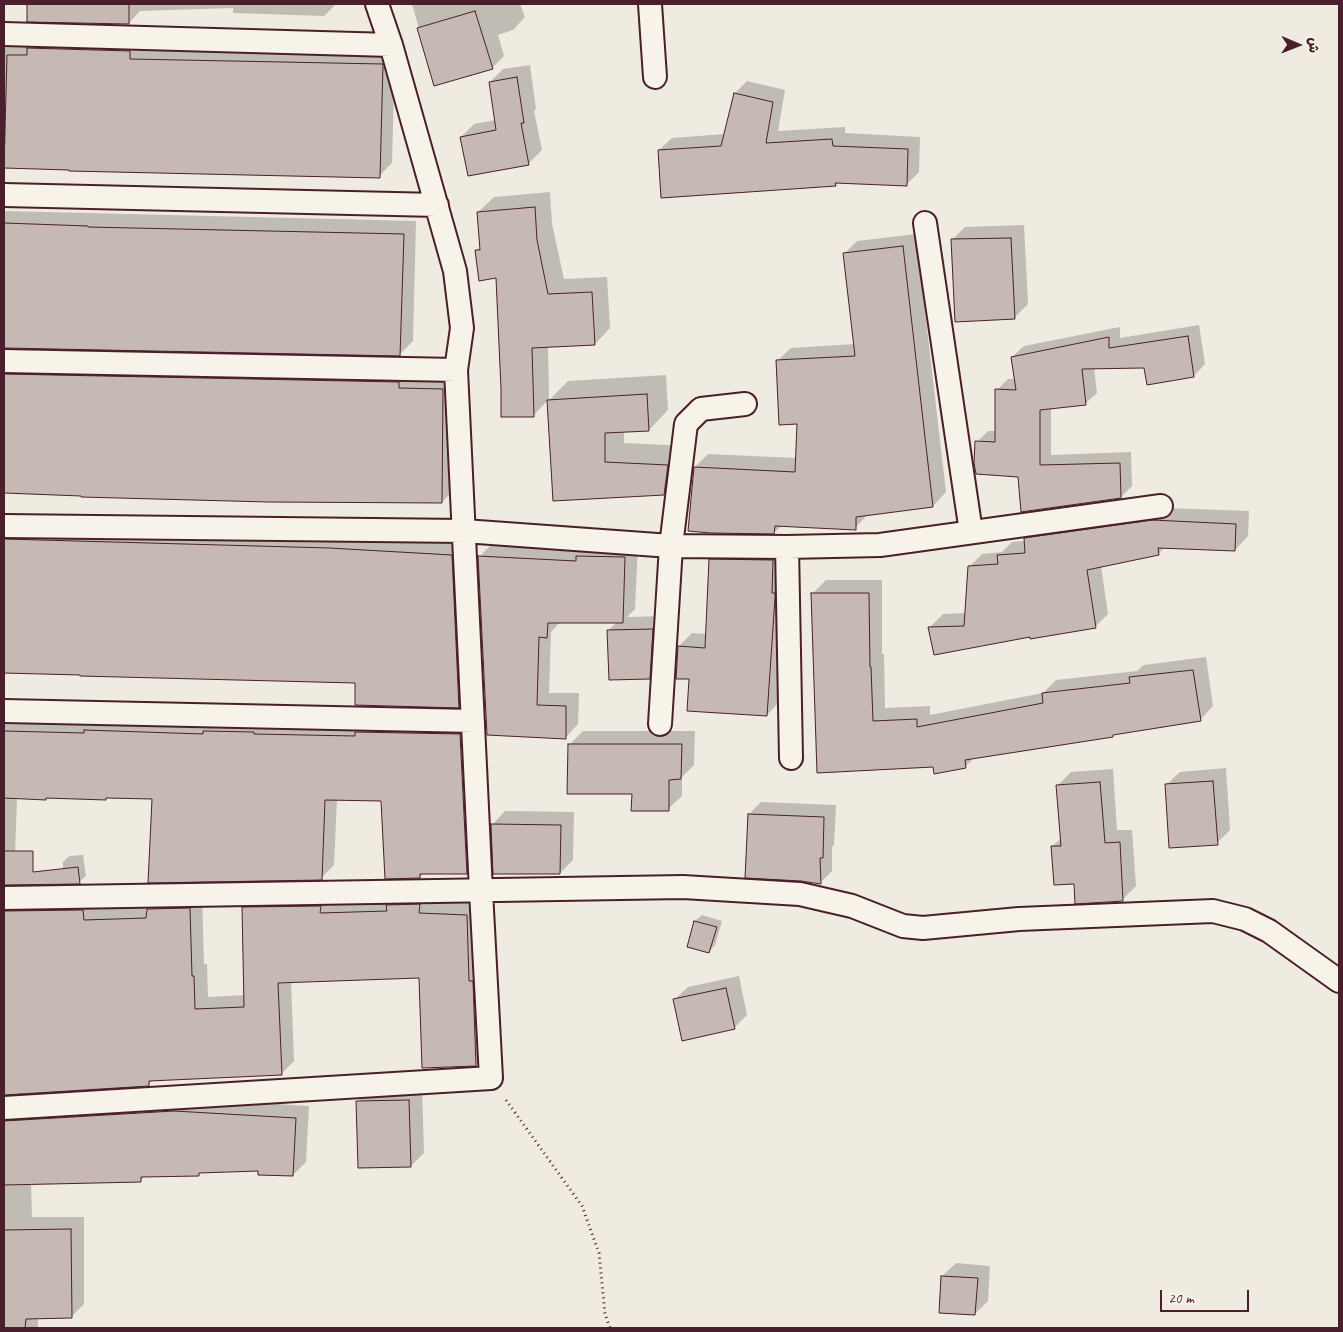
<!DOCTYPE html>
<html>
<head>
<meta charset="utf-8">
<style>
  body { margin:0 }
  #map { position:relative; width:1343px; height:1332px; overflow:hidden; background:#f0ebe0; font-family:Caveat,"Playpen Sans Arabic",sans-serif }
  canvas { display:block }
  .frame { position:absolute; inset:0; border:5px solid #4a1f2b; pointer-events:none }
  .north { position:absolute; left:1273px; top:20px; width:50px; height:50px; -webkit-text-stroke:4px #f7f3e8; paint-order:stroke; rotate:91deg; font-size:14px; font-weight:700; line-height:20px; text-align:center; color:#4a1f2b }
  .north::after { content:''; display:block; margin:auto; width:18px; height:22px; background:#4a1f2b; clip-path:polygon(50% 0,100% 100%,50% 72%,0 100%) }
  .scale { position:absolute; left:1160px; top:1290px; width:89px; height:22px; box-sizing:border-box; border:2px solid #4a1f2b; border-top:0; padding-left:6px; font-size:15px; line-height:18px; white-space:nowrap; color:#4a1f2b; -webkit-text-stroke:4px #f7f3e8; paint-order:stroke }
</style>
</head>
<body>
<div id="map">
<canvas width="1343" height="1332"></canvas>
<div class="frame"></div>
<div class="north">ش</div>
<div class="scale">20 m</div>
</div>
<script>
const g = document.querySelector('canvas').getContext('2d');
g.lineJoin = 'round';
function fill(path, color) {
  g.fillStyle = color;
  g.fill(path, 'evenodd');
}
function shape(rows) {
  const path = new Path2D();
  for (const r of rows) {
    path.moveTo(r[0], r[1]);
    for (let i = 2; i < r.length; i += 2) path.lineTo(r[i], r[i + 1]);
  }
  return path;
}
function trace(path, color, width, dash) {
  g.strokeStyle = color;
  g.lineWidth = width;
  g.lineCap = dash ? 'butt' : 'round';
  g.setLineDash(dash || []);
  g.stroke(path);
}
fill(shape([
  [28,4,336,4,324,16,233,13,233,8,140,11,129,23,28,20],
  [412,4,520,4,525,17,513,30,498,35,504,56,492,68,435,85],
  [4,42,395,52,392,163,379,176,130,171,4,167],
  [530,65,536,109,534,111,542,150,529,163,461,137,474,124,496,120,490,82,503,69],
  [747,81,785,90,778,131,845,127,845,133,920,137,919,172,907,184,838,182,835,185,659,150,672,138,725,134,735,93],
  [550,192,552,224,564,279,607,277,610,328,595,344,548,346,549,400,568,381,666,375,668,410,649,430,624,431,624,443,687,446,683,474,664,493,554,500,548,400,533,416,497,277,476,251,481,246,478,212,494,197],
  [4,211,416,221,413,341,400,354,4,347],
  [1024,225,1028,304,1015,317,952,240,965,227],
  [916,234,946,492,933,506,868,514,855,528,782,525,774,533,695,467,708,454,797,458,799,423,777,361,791,348,855,344,844,254,857,241],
  [1199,325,1205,364,1194,376,1145,367,1094,367,1097,393,1085,404,1051,407,1051,455,1131,452,1132,486,1121,497,1019,476,977,442,988,431,996,431,997,390,1008,379,1016,379,1012,357,1024,346,1120,327,1120,338],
  [4,348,5,354,456,376,455,489,442,502,268,500,4,492],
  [1166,508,1249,511,1248,536,1235,550,1165,547,1158,554,1101,566,1108,614,1095,627,1031,636,930,627,943,614,966,613,969,567,982,554,1002,552,1012,542,1025,541,1025,539,1038,526],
  [4,526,464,542,472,693,459,706,357,681,4,671],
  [492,544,638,544,635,609,627,617,665,616,662,665,649,678,609,630,617,622,560,622,551,632,549,693,579,693,578,724,565,738,488,734,479,557],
  [724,547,786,547,780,701,767,715,690,677,679,646,692,633,707,634,711,560],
  [826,580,882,580,882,654,884,654,885,708,930,706,930,715,1043,693,1056,680,1137,671,1144,665,1206,657,1213,706,1200,720,1115,733,1112,736,975,757,965,767,934,766,818,772,812,594],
  [4,718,473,721,480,859,467,872,424,872,420,877,382,800,337,799,334,865,321,878,153,798,108,797,106,799,47,797,17,798,15,854,4,865],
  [583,731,695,731,694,765,682,777,682,796,668,809,633,793,569,745],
  [1226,768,1230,830,1217,843,1166,785,1180,772],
  [1113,769,1117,830,1132,830,1136,886,1123,899,1075,882,1052,847,1062,837,1058,785,1071,772],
  [761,802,836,805,834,845,832,847,832,871,820,883,749,814],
  [505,811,574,812,573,860,560,873,492,825],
  [83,855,86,876,79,882,63,883,63,862,69,856],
  [256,895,480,902,489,1051,476,1065,420,977,291,981,294,1061,281,1074,153,1080,148,1085,4,1094,4,912,14,912,28,898,202,896,204,964,207,964,208,997,245,995,243,908],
  [702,915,722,921,715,945,709,952,695,921],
  [739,976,747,1015,734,1028,674,1000,688,987],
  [422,1087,424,1153,411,1166,358,1102,371,1089],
  [4,1096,6,1102,187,1098,309,1106,306,1162,293,1175,259,1170,202,1171,198,1175,145,1176,141,1180,31,1183,32,1217,84,1217,84,1304,71,1317,38,1317,38,1328,4,1328],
  [956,1263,990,1266,988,1301,975,1314,942,1276]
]), '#0003');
const building = shape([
  [27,4,129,4,129,24,27,22,27,4],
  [475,11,493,69,434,86,417,28,475,11],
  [27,48,130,51,130,59,383,64,380,178,69,171,69,170,4,168,7,55,27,55,27,48],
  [517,77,524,123,521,123,529,165,468,176,460,137,496,130,489,82,517,77],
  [734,93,773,102,766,143,832,139,833,146,908,149,907,186,835,183,836,186,661,198,658,150,721,146,734,93],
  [535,207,537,240,548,294,592,292,595,345,532,348,534,417,501,417,501,389,496,278,479,281,475,250,480,250,477,212,535,207],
  [4,223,88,226,88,227,404,234,400,356,4,348,4,223],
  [1011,238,1015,319,955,322,951,239,1011,238],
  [903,246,933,507,856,517,856,530,775,526,774,534,711,533,688,531,694,467,795,472,797,424,779,425,776,360,855,356,843,253,903,246],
  [1188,336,1194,377,1147,385,1144,368,1082,369,1086,405,1040,410,1040,465,1120,463,1121,498,1021,512,1018,477,976,474,974,463,975,441,995,442,995,389,1016,390,1011,357,1109,337,1109,348,1188,336],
  [4,374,399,382,399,388,443,389,442,503,268,502,81,497,81,496,4,493,4,374],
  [647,394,649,431,605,433,605,462,668,465,664,495,553,501,547,400,647,394],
  [1152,520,1236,524,1235,551,1158,548,1159,555,1087,570,1096,628,1030,639,1030,637,934,655,928,627,964,626,968,566,998,564,997,555,1025,553,1024,538,1152,520],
  [4,539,329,548,452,555,459,708,355,705,355,683,80,676,80,675,4,673,4,539],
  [478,556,576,561,576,556,625,557,623,623,548,623,547,638,539,637,537,705,566,706,566,739,487,735,478,556],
  [709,559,773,560,772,593,775,593,775,598,767,716,687,711,689,679,676,679,678,646,705,648,709,559],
  [811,593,869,593,870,667,871,667,873,721,917,719,917,727,1043,703,1042,693,1130,683,1129,677,1193,670,1201,721,1113,735,1113,737,965,760,966,768,934,774,933,767,817,773,811,593],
  [653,629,650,679,609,680,607,630,653,629],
  [84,730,203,734,203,731,254,732,254,734,355,736,355,732,460,734,467,874,420,874,420,878,385,879,381,801,325,800,322,880,148,883,152,799,106,798,106,800,46,798,46,800,4,798,4,731,84,733,84,730],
  [568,744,682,744,681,779,669,780,669,811,631,811,632,794,567,794,568,744],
  [1213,781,1218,845,1169,848,1165,784,1213,781],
  [1100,782,1105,843,1120,842,1123,901,1075,904,1074,884,1054,885,1051,846,1061,846,1056,785,1100,782],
  [748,814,824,817,823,858,820,858,821,884,801,881,745,878,748,814],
  [491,824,561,825,560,874,493,874,491,824],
  [4,851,33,851,33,872,78,867,80,884,4,885,4,851],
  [420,904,419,913,467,915,469,981,473,981,476,1066,422,1068,419,978,278,983,282,1075,149,1081,149,1086,4,1095,4,911,83,910,84,920,146,918,147,909,190,908,192,976,194,976,195,1009,244,1007,242,907,321,906,320,913,387,911,386,905,420,904],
  [694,921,717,927,709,953,687,947,694,921],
  [726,988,735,1029,682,1041,673,999,726,988],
  [409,1100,411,1167,358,1168,356,1101,409,1100],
  [174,1111,296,1118,293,1176,258,1175,258,1171,199,1173,199,1176,141,1177,141,1182,4,1185,4,1121,174,1111],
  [71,1229,72,1318,26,1319,25,1328,4,1328,4,1230,71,1229],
  [941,1276,978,1278,975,1315,939,1313,941,1276]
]);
fill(building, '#c6b8b3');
trace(building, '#4a1f2b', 1);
const minor = shape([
  [650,4,655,77],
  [4,34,391,45],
  [4,195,437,205],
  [925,223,971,532],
  [4,361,456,370],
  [4,526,464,531,671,546,787,547,880,545,1161,506],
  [787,547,791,758],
  [4,711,473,721],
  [660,724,671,546,686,424,701,409,745,404],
  [4,898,683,887,800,894,852,906,903,926,923,928,1019,919,1213,911,1245,919,1269,931,1339,981],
  [4,1108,491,1078,481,891,456,370,462,328,455,271,391,45,377,4]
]);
trace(minor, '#4a1f2b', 26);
trace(shape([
  [506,1100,582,1206,599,1253,605,1314,610,1328]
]), '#4a1f2b', 3, [1, 4]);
trace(minor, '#f7f3e8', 22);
</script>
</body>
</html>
